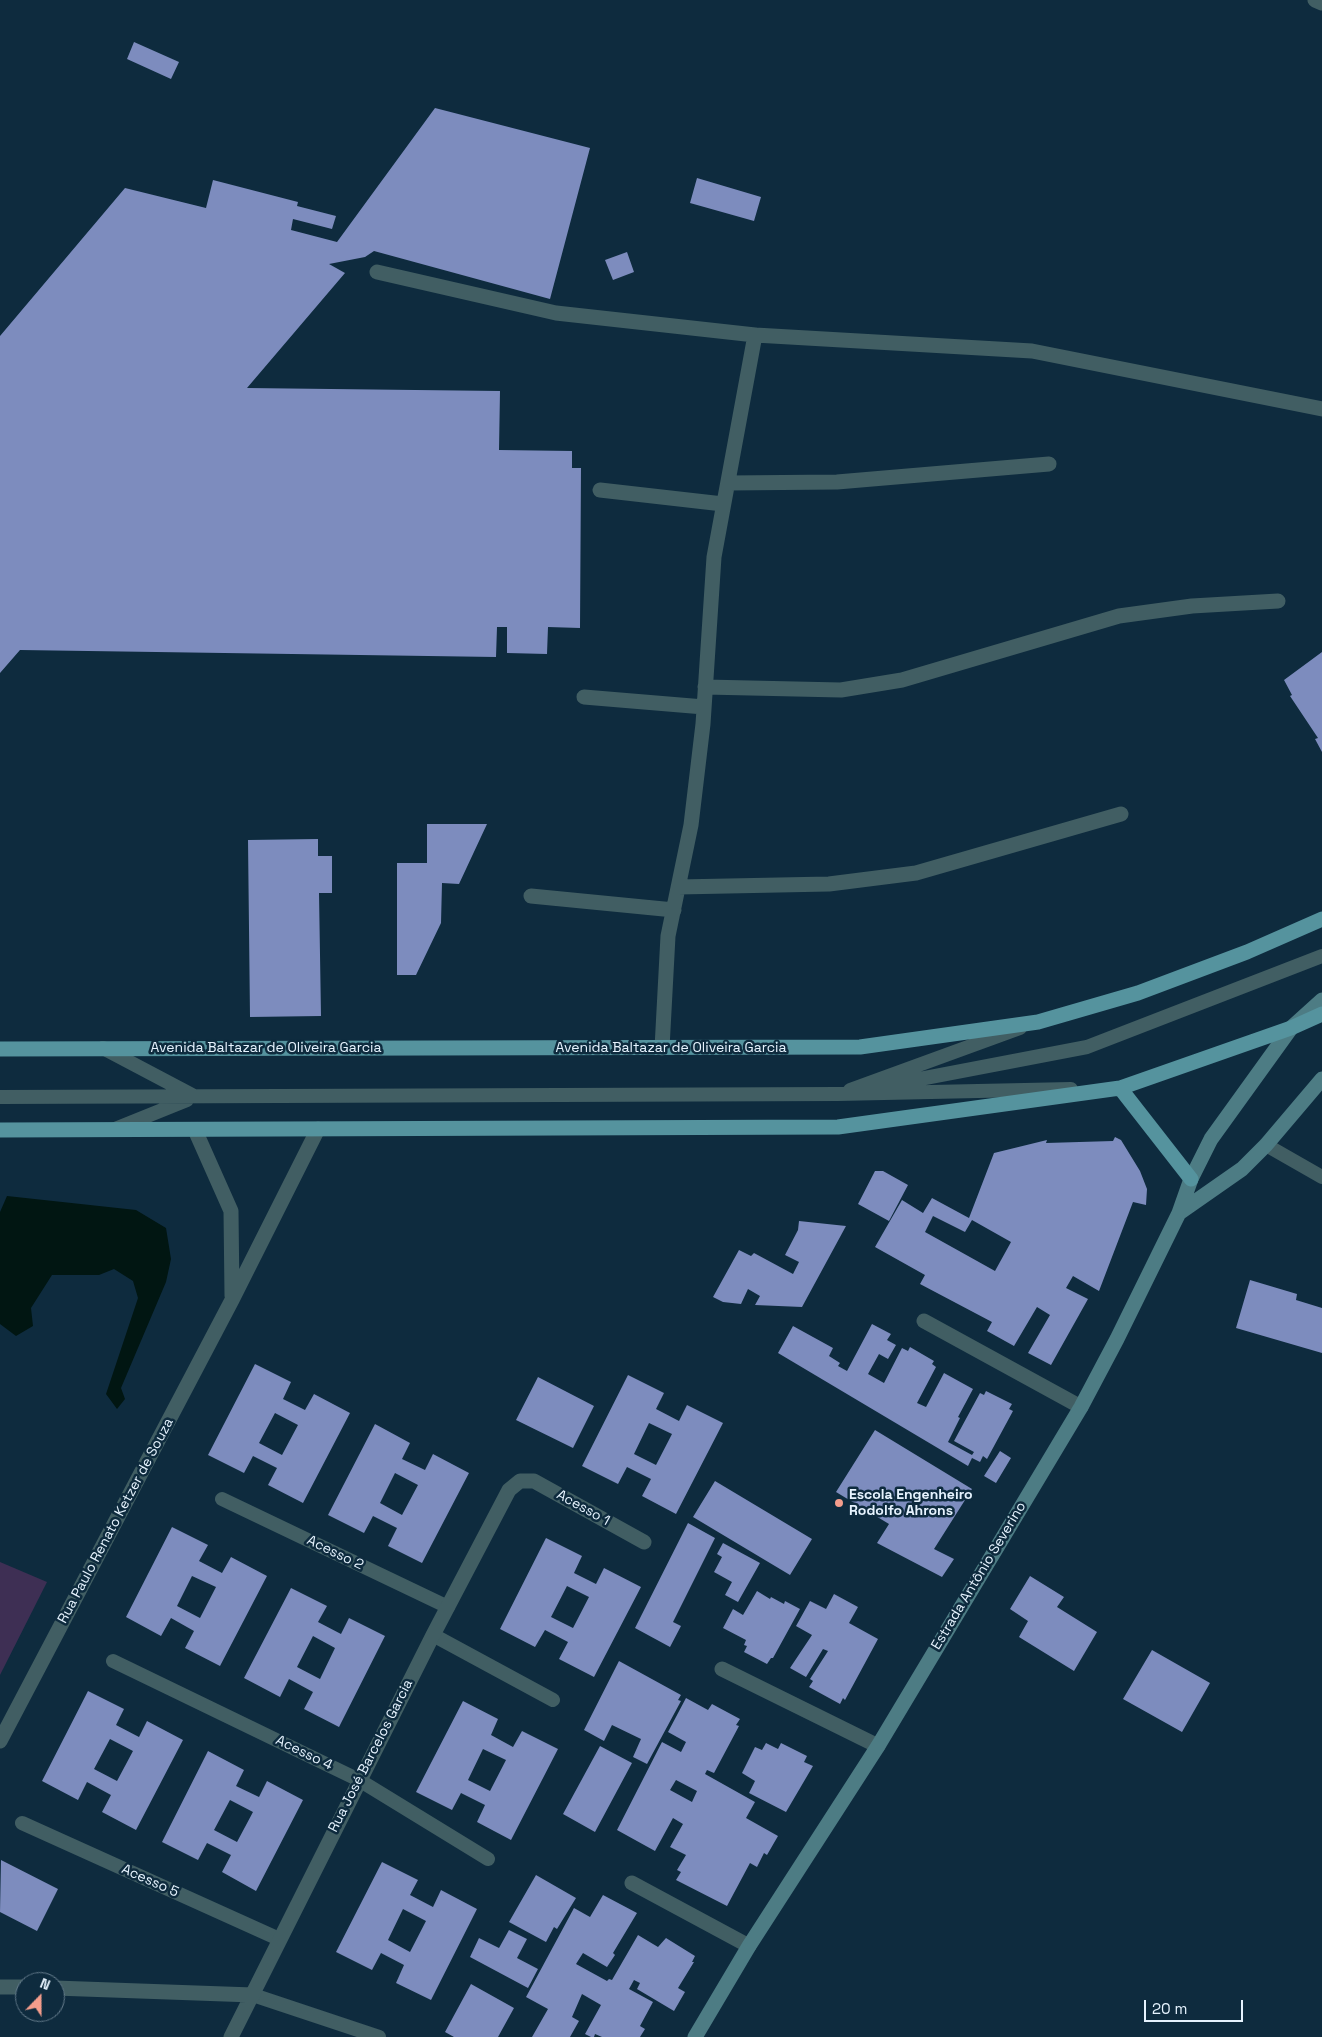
<!DOCTYPE html>
<html>
<head>
<meta charset="utf-8">
<style>
  body { margin:0 }
  #map { position:relative; width:1322px; height:2037px; overflow:hidden; background:#0e2b3e; font-family:"Space Grotesk",sans-serif }
  canvas { display:block }
  .north { position:absolute; left:15px; top:1972px; width:50px; height:50px; box-sizing:border-box; background:#0e2b3e; border:1px solid #647b8b; border-radius:50%; rotate:22deg; font-size:14px; font-weight:700; line-height:20px; text-align:center; color:#e6f3fe }
  .north::after { content:''; display:block; margin:auto; width:18px; height:22px; background:#f49d8c; clip-path:polygon(50% 0,100% 100%,50% 72%,0 100%) }
  .scale { position:absolute; left:1144px; top:2000px; width:99px; height:22px; box-sizing:border-box; border:2px solid #e6f3fe; border-top:0; padding-left:6px; font-size:15px; line-height:18px; white-space:nowrap; color:#e6f3fe; -webkit-text-stroke:4px #0e2b3e; paint-order:stroke }
</style>
</head>
<body>
<div id="map">
<canvas width="1322" height="2037"></canvas>
<div class="north">N</div>
<div class="scale">20 m</div>
</div>
<script>
const g = document.querySelector('canvas').getContext('2d');
g.lineJoin = 'round';
function fill(path, color) {
  g.fillStyle = color;
  g.fill(path, 'evenodd');
}
function shape(rows) {
  const path = new Path2D();
  for (const r of rows) {
    path.moveTo(r[0], r[1]);
    for (let i = 2; i < r.length; i += 2) path.lineTo(r[i], r[i + 1]);
  }
  return path;
}
function trace(path, color, width, dash) {
  g.strokeStyle = color;
  g.lineWidth = width;
  g.lineCap = dash ? 'butt' : 'round';
  g.setLineDash(dash || []);
  g.stroke(path);
}
function write(font, color, halo, rows, align = 'center') {
  g.font = font + ' "Space Grotesk",sans-serif';
  g.lineWidth = 5;
  g.setLineDash([]);
  g.textBaseline = 'middle';
  g.strokeStyle = halo;
  g.fillStyle = color;
  for (const [text, x, y, turn = 0] of rows) {
    g.save();
    g.translate(x, y);
    g.rotate((+turn || 0) * Math.PI / 180);
    g.textAlign = isNaN(turn) ? turn : align;
    if (halo) g.strokeText(text, 0, 0);
    g.fillText(text, 0, 0);
    g.restore();
  }
}
fill(shape([
  [0,1562,47,1582,0,1675]
]), '#3e2f54');
fill(shape([
  [7,1196,136,1210,166,1228,171,1259,166,1282,121,1388,125,1399,117,1409,106,1394,138,1298,133,1281,114,1269,99,1275,52,1275,31,1308,33,1326,16,1336,0,1324,0,1212]
]), '#011612');
fill(shape([
  [134,42,179,62,171,79,127,59],
  [435,108,590,148,550,299,374,251,365,257,329,264,345,273,247,388,500,391,499,450,572,451,572,468,581,468,580,628,548,627,547,654,507,653,507,627,497,627,496,657,20,650,0,673,0,336,125,188,206,208,213,180,298,202,297,206,336,216,332,229,293,219,291,230,337,242],
  [697,178,761,197,754,221,690,203],
  [627,252,634,272,613,280,605,260],
  [1322,652,1322,752,1315,739,1318,738,1290,696,1292,695,1284,680],
  [427,824,487,824,459,884,442,883,441,923,416,975,397,975,397,863,427,863],
  [318,839,318,856,332,856,332,893,319,893,321,1016,250,1017,248,840],
  [1115,1137,1121,1140,1140,1171,1147,1189,1146,1205,1133,1202,1099,1291,1073,1276,1066,1288,1088,1299,1051,1365,1028,1353,1050,1315,1037,1307,1014,1346,987,1331,992,1322,920,1284,925,1275,875,1247,902,1200,923,1213,932,1198,969,1218,994,1153,1047,1140,1046,1143,1113,1141],
  [933,1216,965,1232,972,1220,1011,1242,995,1271,925,1232],
  [875,1171,883,1171,908,1185,889,1221,858,1204],
  [799,1221,846,1226,802,1307,755,1305,760,1296,748,1289,741,1304,723,1302,713,1297,739,1250,751,1256,754,1253,793,1274,799,1262,785,1255,798,1230],
  [1250,1280,1297,1294,1296,1300,1322,1308,1322,1353,1236,1328],
  [872,1324,891,1334,887,1340,896,1345,888,1359,879,1354,868,1374,884,1383,902,1348,908,1351,910,1347,934,1361,932,1364,936,1367,917,1403,926,1407,944,1373,973,1389,958,1417,960,1418,948,1442,972,1455,974,1452,954,1441,980,1393,984,1395,986,1391,1012,1404,1009,1409,1013,1411,987,1459,983,1456,980,1462,972,1458,968,1466,778,1353,793,1326,833,1348,829,1356,840,1363,838,1366,847,1371],
  [255,1364,291,1382,283,1399,305,1410,314,1394,350,1413,303,1503,268,1485,277,1468,253,1456,244,1473,208,1455],
  [275,1413,298,1425,282,1455,259,1443],
  [628,1375,664,1393,656,1409,679,1421,687,1405,723,1423,676,1514,642,1496,651,1479,627,1467,618,1484,582,1466],
  [649,1423,672,1434,656,1465,634,1454],
  [538,1377,594,1406,573,1448,516,1420],
  [375,1424,410,1443,402,1459,425,1470,433,1454,469,1473,422,1563,388,1546,397,1528,373,1516,364,1533,328,1515],
  [395,1473,418,1485,402,1515,380,1503],
  [875,1430,972,1489,934,1549,954,1559,942,1577,877,1543,889,1524,836,1492],
  [1000,1451,1011,1458,996,1483,984,1476],
  [715,1481,812,1539,790,1575,693,1517],
  [688,1523,715,1538,673,1622,681,1626,670,1647,635,1628],
  [172,1527,208,1545,199,1561,222,1573,231,1557,267,1576,220,1666,185,1648,194,1631,171,1618,161,1636,126,1617],
  [192,1576,216,1587,200,1618,177,1606],
  [546,1538,582,1556,574,1573,596,1584,604,1568,641,1587,594,1677,559,1659,568,1642,545,1630,535,1647,500,1629],
  [567,1586,589,1597,573,1628,551,1617],
  [723,1543,760,1563,738,1602,725,1595,732,1582,714,1572,722,1557,717,1554],
  [1030,1576,1064,1597,1057,1607,1097,1632,1074,1671,1019,1637,1028,1621,1010,1609],
  [291,1588,327,1606,318,1622,341,1634,349,1618,385,1636,339,1727,304,1709,313,1692,289,1679,280,1697,244,1678],
  [313,1636,335,1648,320,1679,297,1667],
  [757,1591,770,1599,771,1597,784,1604,785,1601,800,1609,773,1658,771,1658,767,1664,744,1652,747,1646,744,1645,746,1640,723,1628,733,1609,743,1615],
  [834,1594,858,1607,849,1623,878,1639,845,1700,843,1698,840,1704,809,1687,813,1681,810,1679,828,1651,823,1649,806,1677,790,1668,812,1635,796,1626,810,1601,826,1609],
  [1152,1650,1210,1683,1182,1732,1123,1699],
  [619,1661,681,1695,678,1700,681,1701,647,1764,633,1757,641,1739,612,1725,604,1741,584,1730],
  [88,1691,124,1709,116,1725,139,1737,147,1721,183,1740,136,1830,102,1812,111,1795,87,1782,78,1800,42,1781],
  [110,1739,133,1751,117,1781,94,1769],
  [686,1698,708,1710,712,1704,740,1719,736,1725,739,1726,714,1773,707,1770,705,1774,755,1802,746,1818,778,1836,767,1855,764,1853,757,1867,750,1863,727,1906,676,1880,681,1872,677,1870,686,1855,670,1847,683,1824,673,1818,655,1851,617,1830,662,1742,681,1752,686,1742,668,1732],
  [676,1780,697,1791,692,1802,670,1790],
  [463,1701,498,1719,491,1735,513,1747,522,1731,558,1749,511,1840,477,1822,485,1805,461,1793,452,1810,416,1792],
  [483,1749,506,1760,490,1791,468,1780],
  [766,1743,778,1749,781,1743,807,1756,804,1762,813,1766,786,1812,749,1793,755,1781,742,1773,755,1747,762,1750],
  [600,1746,632,1763,595,1832,563,1814],
  [208,1751,244,1770,236,1786,259,1797,267,1781,303,1800,256,1891,222,1872,231,1855,207,1843,198,1860,162,1842],
  [230,1800,253,1812,237,1842,214,1830],
  [1,1860,58,1889,37,1931,0,1912],
  [382,1862,418,1880,410,1895,433,1907,441,1890,477,1909,431,2000,396,1983,404,1965,381,1953,372,1970,336,1952],
  [403,1909,426,1921,410,1952,388,1940],
  [536,1875,576,1898,557,1929,554,1927,546,1942,509,1922],
  [603,1895,637,1913,613,1953,615,1955,607,1967,583,1953,576,1964,607,1981,609,1979,612,1980,638,1935,658,1947,666,1938,695,1956,692,1962,694,1962,678,1988,685,1992,674,2011,637,1989,640,1983,634,1980,629,1989,653,2002,640,2026,645,2029,640,2037,602,2037,595,2034,594,2037,591,2037,585,2034,601,2005,582,1994,572,2017,579,2021,570,2037,532,2037,548,2009,526,1997,574,1908,590,1917],
  [509,1930,527,1939,517,1958,538,1969,528,1988,470,1957,479,1938,499,1948],
  [471,1984,514,2008,498,2037,454,2037,445,2032]
]), '#7d8cbe');
trace(shape([
  [103,1048,192,1095],
  [878,1087,1087,1047,1322,956],
  [850,1090,1020,1028],
  [0,1097,838,1094,1071,1089],
  [115,1129,187,1100],
  [1266,1145,1322,1177],
  [222,1499,448,1607],
  [433,1635,553,1700],
  [113,1661,359,1780,488,1859],
  [22,1823,279,1939],
  [253,1995,379,2037]
]), '#415e63', 14);
trace(shape([
  [1315,0,1322,3],
  [377,272,556,313,755,335,1032,351,1322,409],
  [728,483,837,482,1049,464],
  [600,490,723,504],
  [705,687,841,690,902,680,1119,616,1192,606,1278,601],
  [584,697,704,707],
  [678,887,829,884,916,873,1121,814],
  [531,896,674,910],
  [662,1048,668,936,691,825,703,724,714,557,755,335],
  [195,1130,231,1211,232,1296],
  [924,1321,1081,1407],
  [722,1669,878,1746],
  [0,1741,232,1300,318,1129],
  [632,1883,749,1946],
  [0,1987,25,1987],
  [55,1988,253,1995],
  [231,2037,433,1635,509,1490,520,1481,534,1481,644,1542]
]), '#415e63', 15);
trace(shape([
  [1179,1213,1242,1169,1266,1145,1322,1079],
  [695,2037,749,1946,878,1746,1081,1407,1117,1339,1179,1213,1191,1179,1211,1139,1291,1028,1322,1000]
]), '#4d7c84', 15);
trace(shape([
  [0,1049,860,1047,1038,1022,1138,993,1247,952,1322,919],
  [1120,1088,1191,1179],
  [0,1130,838,1127,1120,1088,1291,1028,1322,1014]
]), '#55939e', 15);
for (const [x, y, r, color] of [
  [839,1503,5,"#f49d8c"]
]) {
  const dot = new Path2D();
  dot.arc(x, y, r, 0, 2 * Math.PI);
  g.fillStyle = color;
  g.fill(dot);
  trace(dot, '#0e2b3e', 2);
}
write('14px', '#e6f3fe', '#0e2b3e', [
  ["Avenida Baltazar de Oliveira Garcia",266,1048],
  ["Avenida Baltazar de Oliveira Garcia",671,1048],
  ["Acesso 1",583,1508,29],
  ["Rua Paulo Renato Ketzer de Souza",116,1521,-62],
  ["Acesso 2",335,1553,26],
  ["Estrada Antônio Severino",979,1576,-59],
  ["Acesso 4",304,1753,26],
  ["Rua José Barcelos Garcia",371,1756,-63],
  ["Acesso 5",150,1881,24]
]);
write('bold 14px', '#e6f3fe', '#0e2b3e', [
  ["Escola Engenheiro",849,1495],
  ["Rodolfo Ahrons",849,1511]
], 'left');
</script>
</body>
</html>
